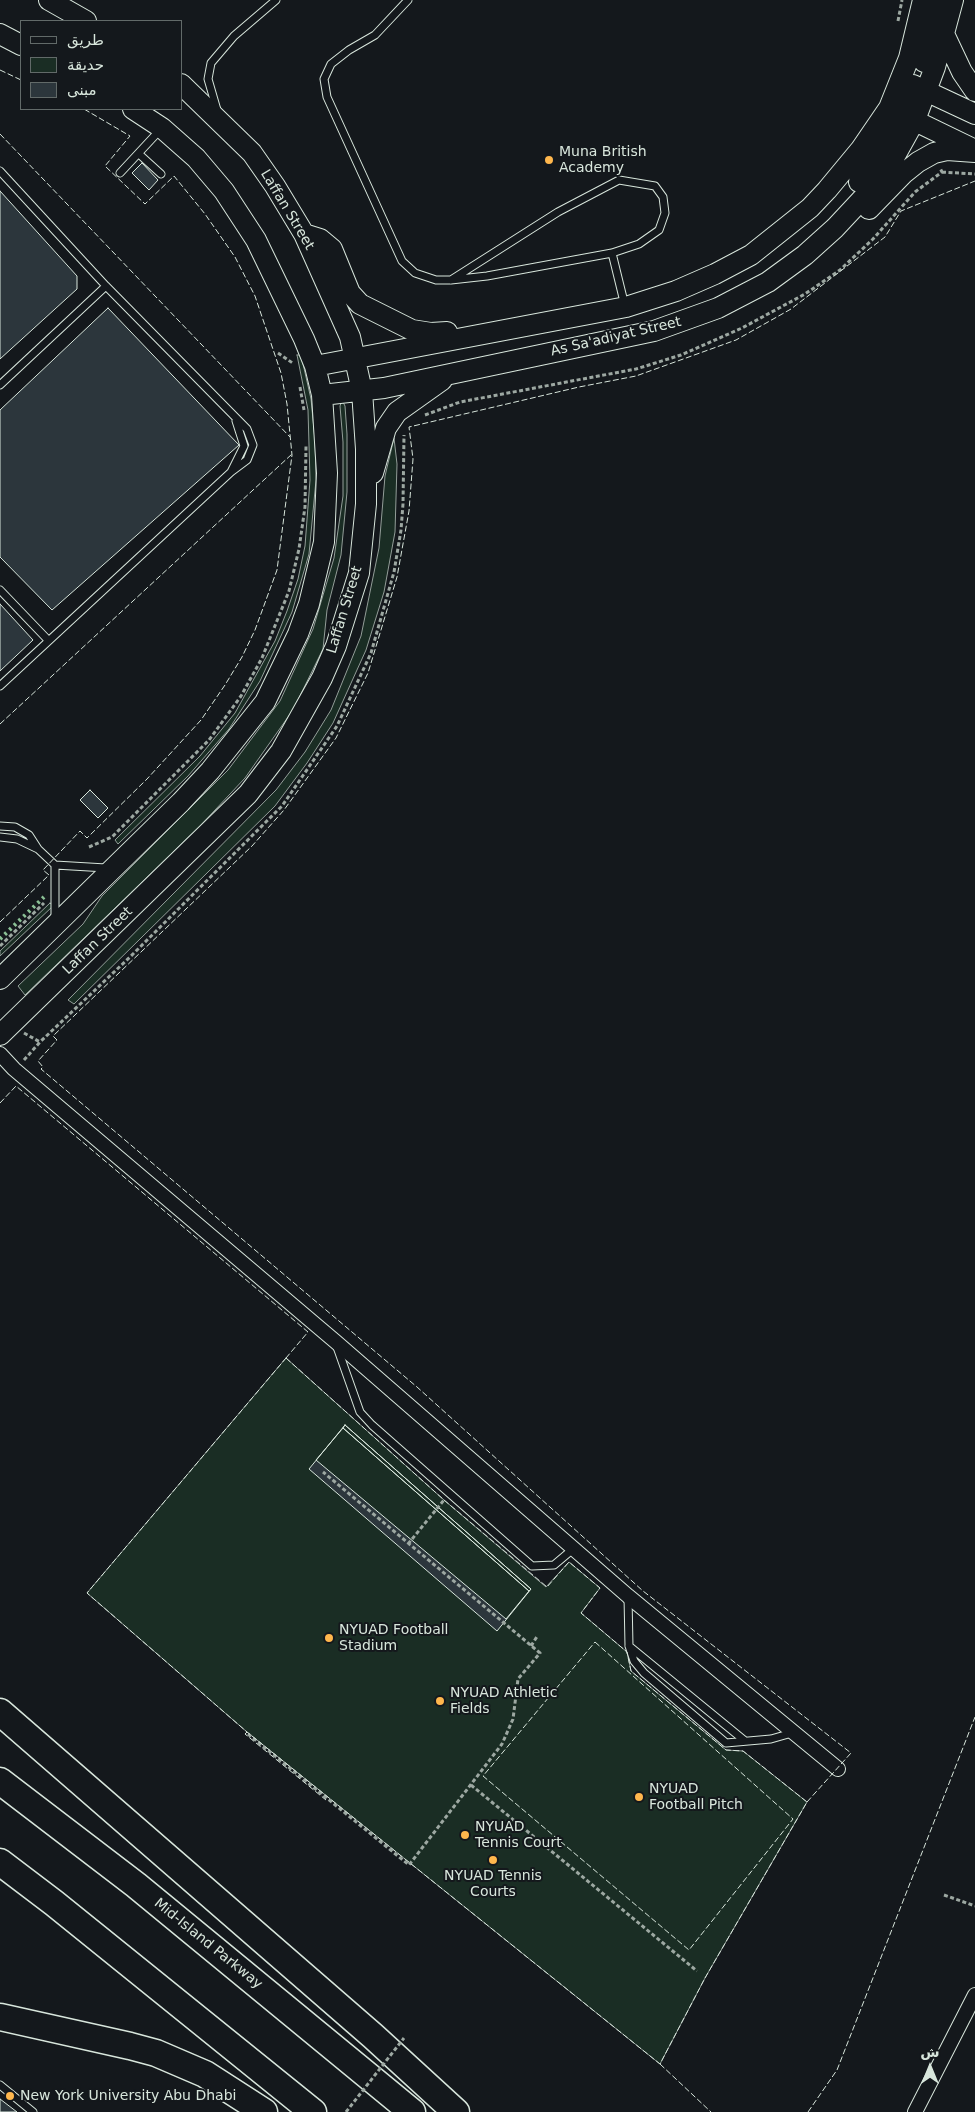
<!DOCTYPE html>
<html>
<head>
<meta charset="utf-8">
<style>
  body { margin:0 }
  #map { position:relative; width:975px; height:2112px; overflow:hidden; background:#14181c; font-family:"DejaVu Sans",Vazirmatn,sans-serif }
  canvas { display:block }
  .legend { position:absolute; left:20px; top:20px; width:162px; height:90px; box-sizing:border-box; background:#14181c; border:1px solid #626a69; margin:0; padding:6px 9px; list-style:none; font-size:15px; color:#d8e6dc }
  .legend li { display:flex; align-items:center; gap:10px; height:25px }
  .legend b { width:25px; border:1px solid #626a69 }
  .north { position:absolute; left:905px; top:2042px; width:50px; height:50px; -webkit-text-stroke:4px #14181c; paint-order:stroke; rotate:0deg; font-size:14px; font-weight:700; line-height:20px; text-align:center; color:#d8e6dc }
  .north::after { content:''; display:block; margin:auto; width:18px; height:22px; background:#d8e6dc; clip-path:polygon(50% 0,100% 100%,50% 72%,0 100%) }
</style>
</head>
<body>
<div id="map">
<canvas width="975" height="2112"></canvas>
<ul class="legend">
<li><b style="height:6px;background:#14181c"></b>طريق</li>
<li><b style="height:14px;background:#1a2d24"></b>حديقة</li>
<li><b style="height:14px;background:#2c363c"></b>مبنى</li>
</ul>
<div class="north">ش</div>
</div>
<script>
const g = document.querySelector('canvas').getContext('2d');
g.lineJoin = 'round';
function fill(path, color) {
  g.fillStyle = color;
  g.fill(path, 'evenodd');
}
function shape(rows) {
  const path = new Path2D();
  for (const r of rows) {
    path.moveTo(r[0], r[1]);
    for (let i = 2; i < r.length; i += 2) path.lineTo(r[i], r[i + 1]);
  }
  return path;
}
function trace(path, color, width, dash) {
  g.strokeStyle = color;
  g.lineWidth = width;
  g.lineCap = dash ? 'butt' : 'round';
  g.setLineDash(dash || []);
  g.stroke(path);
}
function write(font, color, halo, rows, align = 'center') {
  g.font = font + ' "DejaVu Sans",sans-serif';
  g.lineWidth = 4;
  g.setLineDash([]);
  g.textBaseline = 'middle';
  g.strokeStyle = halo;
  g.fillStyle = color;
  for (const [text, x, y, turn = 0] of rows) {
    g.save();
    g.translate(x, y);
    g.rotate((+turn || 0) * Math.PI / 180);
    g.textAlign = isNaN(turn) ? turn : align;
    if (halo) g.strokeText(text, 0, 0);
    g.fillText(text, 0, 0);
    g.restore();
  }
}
const green = shape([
  [297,355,301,355,311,399,315,440,316,480,309,554,292,612,260,681,229,729,188,776,118,844,115,840,200,756,235,713,275,641,287,611,298,579,305,546,310,480,308,410,297,355],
  [342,400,345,406,347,434,347,492,341,555,327,610,323,649,293,710,245,778,200,826,25,995,18,986,83,924,102,896,228,770,280,701,313,629,334,558,343,496,343,442,340,406,342,400],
  [394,438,397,464,395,532,384,592,366,650,333,723,307,763,275,806,74,1004,68,1000,276,790,305,752,331,710,361,636,379,548,385,476,394,438],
  [50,903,53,906,0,956,0,951,50,903],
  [286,1358,444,1500,546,1587,569,1562,600,1588,581,1613,627,1652,631,1671,726,1750,743,1751,807,1802,705,1978,660,2064,247,1732,87,1593,286,1358]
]);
fill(green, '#1a2d24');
trace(green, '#939e99', 1);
const building = shape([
  [142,163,158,180,149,190,132,173,142,163],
  [0,191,77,276,77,289,0,359,0,191],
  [108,308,239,445,52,610,0,557,0,410,108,308],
  [0,604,33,640,0,671,0,604],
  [90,790,108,808,98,818,80,800,90,790],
  [345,1425,531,1589,529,1591,343,1428,345,1425],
  [345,1425,531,1589,497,1631,309,1469,345,1425],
  [343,1428,529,1591,506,1619,316,1460,343,1428],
  [0,2099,17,2112,0,2112,0,2099]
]);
fill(building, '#2c363c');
trace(building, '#d8e6dc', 1);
const lane = shape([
  [408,0,375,35,349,50,331,64,324,79,327,97,402,261,415,273,436,280,451,280,487,276,612,253,639,244,659,230,665,213,663,197,655,186,619,180,558,212,451,280],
  [217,110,208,79,211,63,234,36,276,0],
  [139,154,161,174],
  [0,171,106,286,247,429,253,445,247,460,231,472,0,686],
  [120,173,160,130],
  [612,253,625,306],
  [0,385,106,286],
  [231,472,244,446,236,421],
  [0,590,48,640],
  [0,826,15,827,29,835,38,849,55,865,106,868],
  [0,837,17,839,38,849],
  [55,865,55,920],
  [337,1347,360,1412,372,1425,532,1566,554,1565,573,1549],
  [628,1597,629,1646,634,1661,644,1673,726,1743,771,1739,792,1733],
  [629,1646,745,1741],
  [0,2085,33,2112]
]);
const street = shape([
  [0,1054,14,1069,336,1342,628,1596,838,1769],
  [915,2112,975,1995]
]);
const secondary = shape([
  [49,0,86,21],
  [0,34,21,45],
  [945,36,962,72,975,91],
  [924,62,937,0],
  [913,85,975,114],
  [905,116,973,149],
  [859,182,903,115,904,97],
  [869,209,903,174,918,162,934,153,947,150,975,152],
  [304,234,320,239,332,249,350,293,360,304,412,330,431,333,447,332],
  [315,366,626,307,676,291,715,274,751,255,810,208,827,190,861,149,889,108,909,58,923,0],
  [322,395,384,388,654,331,718,308,768,282,805,255,835,228,863,198,895,156,915,120,935,67,953,0],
  [373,473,386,428,397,412,442,380],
  [0,979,181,802,210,771,265,702,298,634,309,604,324,542,327,473,322,395,315,366,304,339,256,240,224,191,196,158,162,128,133,109],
  [0,1035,248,794,281,751,322,678,336,646,359,573,366,504,366,449,362,391,350,337,304,234,275,186,252,153,181,84]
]);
const highway = shape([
  [0,1712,373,2036,456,2112],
  [0,1781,136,1885,412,2112],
  [0,1862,54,1903,313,2112],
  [0,2017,130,2046,156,2053,205,2074,264,2112]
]);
trace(lane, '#d8e6dc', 9);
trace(street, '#d8e6dc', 16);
trace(secondary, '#d8e6dc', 22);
trace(highway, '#d8e6dc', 29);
trace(shape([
  [898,21,902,0],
  [942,172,975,174],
  [278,353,294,364],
  [300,387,304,410],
  [425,415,460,402,636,369,681,355,742,328,805,294,840,270,873,239,915,192,942,172,940,168],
  [89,847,112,837,209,740,241,696,262,658,289,591,299,549,305,507,306,446],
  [0,946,44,903],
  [24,1033,40,1042],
  [24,1060,40,1042,131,956,282,806,337,726,371,653,394,572,401,530,403,504,404,435],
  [408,1544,444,1500],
  [531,1646,538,1635],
  [248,1734,409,1865,502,1744,513,1719,518,1679,540,1653,323,1472],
  [471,1785,697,1971],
  [944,1895,975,1906]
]), '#9da8a2', 3, [4, 2.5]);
trace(lane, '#14181c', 7);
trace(street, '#14181c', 14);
trace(secondary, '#14181c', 20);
trace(highway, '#14181c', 26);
trace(shape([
  [346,2112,404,2038]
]), '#9da8a2', 3, [4, 2.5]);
trace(shape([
  [0,939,44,897]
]), '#8ac095', 4, [2.5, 4]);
trace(shape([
  [0,70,21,80],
  [0,134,290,437],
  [0,724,292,454],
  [0,922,49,875,43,870,80,831,87,838,147,779,201,720,225,685,242,657,255,630,277,570,292,455,287,404,281,373,255,296,235,257,205,214,174,176,145,204,105,166,130,136,84,109],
  [0,1103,16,1086,308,1332,286,1358],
  [286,1358,444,1500,547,1587,569,1562,600,1588,581,1613,627,1652,631,1671,726,1750,743,1751,807,1802,705,1978,660,2064,247,1732,87,1593,286,1358],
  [595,1642,793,1819,689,1950,483,1776,595,1642],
  [247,1732,245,1734,326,1800],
  [807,1802,851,1753,643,1591,417,1387,41,1069,43,1067,38,1061,57,1040,53,1036,252,846,284,810,336,738,368,673,397,577,409,511,413,459,409,427,579,387,636,376,736,340,791,309,885,237,901,211,975,181],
  [660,2064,711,2112],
  [808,2112,837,2070,975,1717]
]), '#d8e6dc', 1, [6, 2.5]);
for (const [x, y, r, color] of [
  [549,160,5,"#ffb74d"],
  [329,1638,5,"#ffb74d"],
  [440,1701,5,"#ffb74d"],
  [639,1797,5,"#ffb74d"],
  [465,1835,5,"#ffb74d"],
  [493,1860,5,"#ffb74d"],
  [10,2096,5,"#ffb74d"]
]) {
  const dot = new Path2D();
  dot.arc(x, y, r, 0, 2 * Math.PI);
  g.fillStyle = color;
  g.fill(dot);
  trace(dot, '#14181c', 2);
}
write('14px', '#d8e6dc', '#14181c', [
  ["Muna British",559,152],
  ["Academy",559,168],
  ["NYUAD Football",339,1630],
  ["Stadium",339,1646],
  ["NYUAD Athletic",450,1693],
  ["Fields",450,1709],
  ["NYUAD",649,1789],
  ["Football Pitch",649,1805],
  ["NYUAD",475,1827],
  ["Tennis Court",475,1843],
  ["NYUAD Tennis",493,1876,"center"],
  ["Courts",493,1892,"center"],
  ["New York University Abu Dhabi",20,2096]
], 'left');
write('14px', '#d8e6dc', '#14181c', [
  ["Laffan Street",287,210,59],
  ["As Sa'adiyat Street",616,337,-13],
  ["Laffan Street",345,610,-73],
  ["Laffan Street",98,941,-44],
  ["Mid-Island Parkway",208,1944,39]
]);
</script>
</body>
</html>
